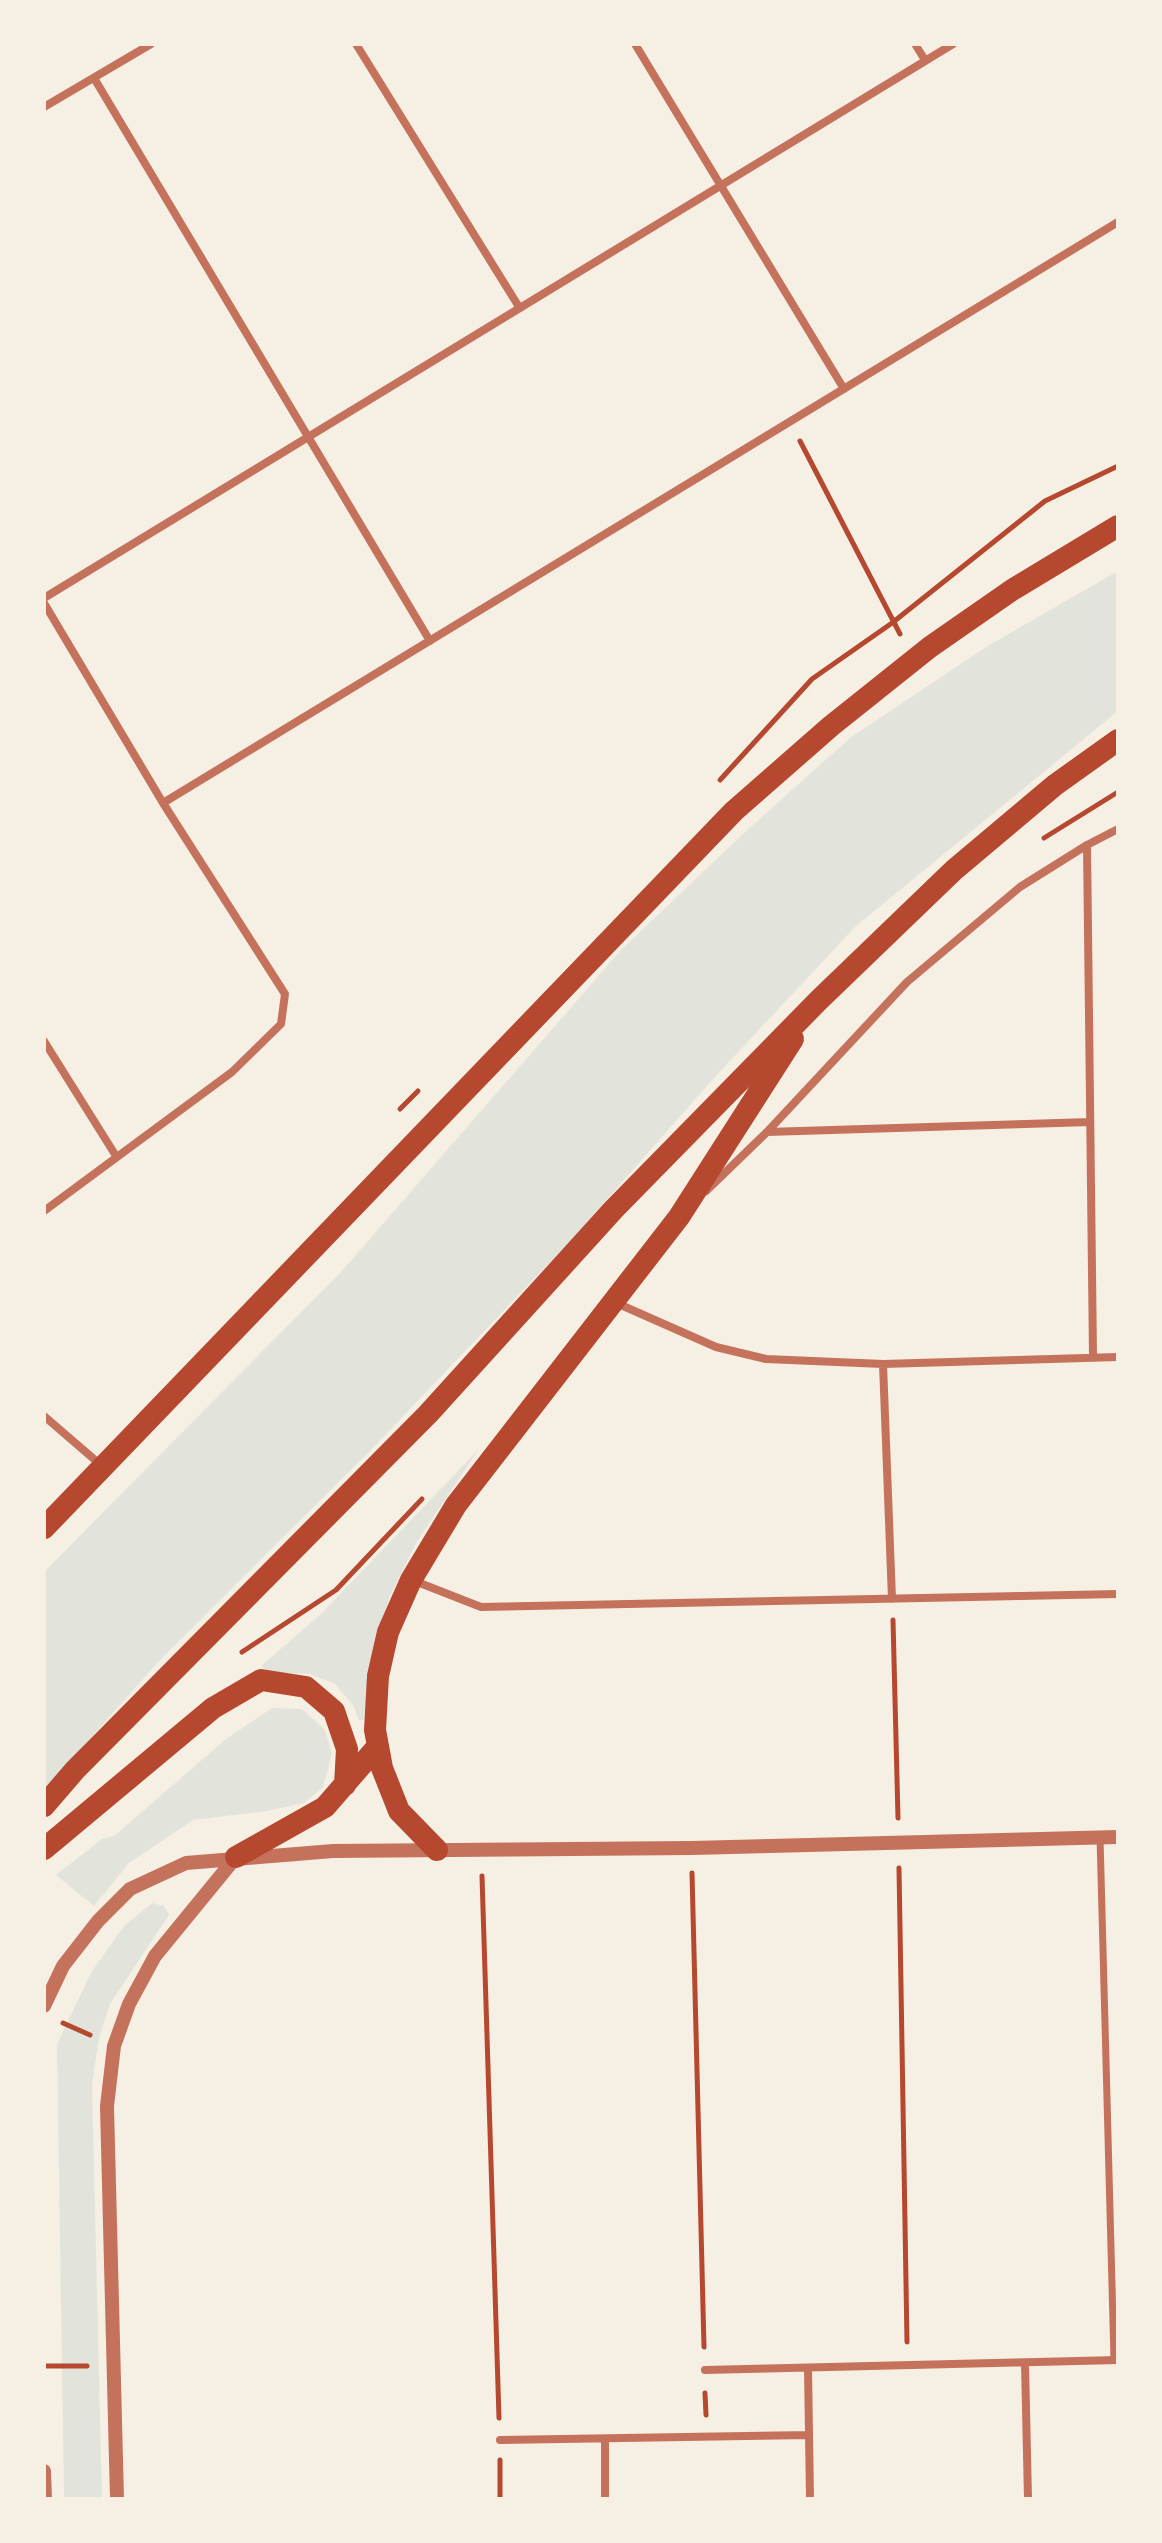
<!DOCTYPE html>
<html>
<head>
<meta charset="utf-8">
<style>
  body { margin:0 }
  #map { position:relative; width:1162px; height:2543px; overflow:hidden; background:#f6efe4; font-family:"Varela Round",sans-serif }
  canvas { display:block }
  .frame { position:absolute; inset:0; border:46px solid #f6efe4; pointer-events:none }
</style>
</head>
<body>
<div id="map">
<canvas width="1162" height="2543"></canvas>
<div class="frame"></div>
</div>
<script>
const g = document.querySelector('canvas').getContext('2d');
g.lineJoin = 'round';
function fill(path, color) {
  g.fillStyle = color;
  g.fill(path, 'evenodd');
}
function shape(rows) {
  const path = new Path2D();
  for (const r of rows) {
    path.moveTo(r[0], r[1]);
    for (let i = 2; i < r.length; i += 2) path.lineTo(r[i], r[i + 1]);
  }
  return path;
}
function trace(path, color, width, dash) {
  g.strokeStyle = color;
  g.lineWidth = width;
  g.lineCap = dash ? 'butt' : 'round';
  g.setLineDash(dash || []);
  g.stroke(path);
}
fill(shape([
  [1118,571,1118,711,855,927,713,1079,571,1240,370,1451,160,1660,44,1790,44,1572,341,1272,621,950,744,833,850,738,986,647],
  [479,1449,416,1543,389,1598,371,1660,364,1720,359,1720,353,1705,335,1684,310,1674,269,1672,261,1666,320,1615],
  [272,1708,302,1709,325,1730,332,1754,323,1787,304,1803,267,1811,193,1820,129,1863,94,1906,56,1875,102,1839,114,1836,226,1739],
  [152,1903,164,1906,169,1915,110,2004,99,2038,92,2085,102,2499,64,2499,57,2044,92,1971,124,1926]
]), '#e2e4dc');
trace(shape([
  [800,441,900,634],
  [720,780,812,679,892,623,1045,501,1118,466],
  [1044,838,1118,792],
  [400,1109,418,1091],
  [893,1620,898,1818],
  [242,1652,336,1590,422,1499],
  [899,1868,907,2342],
  [692,1873,704,2347],
  [482,1876,499,2418],
  [63,2023,90,2035],
  [44,2366,87,2366],
  [705,2393,706,2415],
  [500,2460,500,2499]
]), '#b5482f', 5);
trace(shape([
  [1100,1837,1114,2360]
]), '#c5725c', 7);
trace(shape([
  [356,44,519,307],
  [635,44,844,389],
  [915,44,925,60],
  [94,78,430,641],
  [44,107,151,44],
  [44,598,953,44],
  [44,603,163,803,285,994,281,1024,232,1072,44,1211],
  [163,803,1118,222],
  [1087,845,1093,1357],
  [44,1041,116,1156],
  [767,1132,1090,1122],
  [706,1191,767,1132,907,982,1020,887,1087,845,1118,829],
  [614,1302,716,1347,766,1359,883,1364,1118,1357],
  [883,1364,892,1599],
  [44,1416,102,1466],
  [412,1580,481,1607,1118,1594],
  [1025,2364,1028,2499],
  [808,2368,810,2499],
  [705,2370,1118,2360],
  [605,2439,605,2499],
  [500,2440,808,2435]
]), '#c5725c', 8);
trace(shape([
  [44,2006,63,1966,98,1921,130,1889,186,1863,333,1851,692,1848,1118,1837],
  [44,2471,45,2499],
  [117,2499,107,2106,114,2046,129,2004,155,1956,236,1857]
]), '#c5725c', 14);
trace(shape([
  [44,1528,734,811,831,726,930,647,1012,590,1118,526],
  [44,1806,75,1770,428,1414,614,1209,819,1000,954,870,1055,785,1118,740],
  [44,1849,213,1708,261,1680,306,1687,334,1711,347,1749,345,1785],
  [437,1850,399,1811,382,1768,375,1730,378,1676,388,1632,411,1580,456,1505,679,1217,793,1039],
  [236,1857,325,1807,378,1746]
]), '#b5482f', 22);
</script>
</body>
</html>
